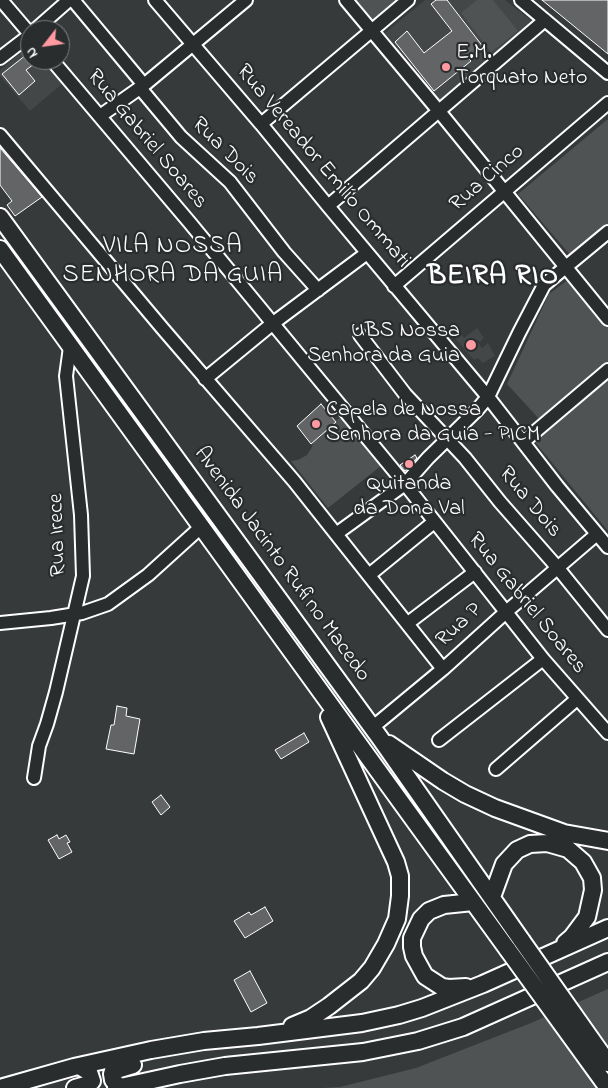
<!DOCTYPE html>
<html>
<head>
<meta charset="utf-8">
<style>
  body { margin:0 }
  #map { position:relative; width:608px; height:1088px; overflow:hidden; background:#373a3b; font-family:"Indie Flower",sans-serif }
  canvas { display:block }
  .north { position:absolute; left:20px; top:20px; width:50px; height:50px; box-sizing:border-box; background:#2a2d2e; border:1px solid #7f8182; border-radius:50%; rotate:240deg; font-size:14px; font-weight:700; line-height:20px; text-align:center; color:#fff }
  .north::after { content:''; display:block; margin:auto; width:18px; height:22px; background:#ff9aa2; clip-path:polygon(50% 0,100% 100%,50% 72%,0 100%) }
</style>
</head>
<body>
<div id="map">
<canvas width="608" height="1088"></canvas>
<div class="north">N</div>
</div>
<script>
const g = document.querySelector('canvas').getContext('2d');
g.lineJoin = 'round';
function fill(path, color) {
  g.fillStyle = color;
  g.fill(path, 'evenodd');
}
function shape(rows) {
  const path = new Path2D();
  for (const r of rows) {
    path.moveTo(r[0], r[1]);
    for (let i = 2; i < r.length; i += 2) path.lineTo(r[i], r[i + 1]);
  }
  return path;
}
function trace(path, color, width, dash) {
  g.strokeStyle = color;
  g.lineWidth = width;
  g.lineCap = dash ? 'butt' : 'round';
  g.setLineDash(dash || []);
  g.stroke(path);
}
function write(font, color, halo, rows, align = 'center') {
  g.font = font + ' "Indie Flower",sans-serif';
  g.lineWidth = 4.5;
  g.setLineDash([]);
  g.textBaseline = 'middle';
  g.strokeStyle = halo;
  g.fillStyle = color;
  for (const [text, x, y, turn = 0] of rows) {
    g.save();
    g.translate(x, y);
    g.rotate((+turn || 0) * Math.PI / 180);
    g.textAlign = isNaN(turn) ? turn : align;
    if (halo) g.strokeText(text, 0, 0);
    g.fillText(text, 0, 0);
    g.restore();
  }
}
fill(shape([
  [425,0,505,0,534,23,440,100,385,33],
  [30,45,30,60,44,60,63,83,30,111,0,76,0,70],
  [477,328,484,338,480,342,475,338,482,348,488,343,495,356,483,363,478,358,474,360,455,338,461,334,464,338]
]), '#444748');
fill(shape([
  [355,0,398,0,372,21],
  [477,0,493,0,518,31,491,52,461,13],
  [608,119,608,225,571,256,518,194],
  [569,279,608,327,608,364,541,421,507,384,549,294],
  [608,379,608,531,535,442],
  [343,415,382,465,328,508,291,461,298,460,307,455,312,447,314,439],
  [608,989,608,1088,323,1088,340,1087,416,1068,531,1023]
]), '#505354');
const building = shape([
  [436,0,447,0,484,48,469,59,471,61,434,91,395,42,407,31,424,53,452,31,431,4,436,0],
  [542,0,608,0,608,54,542,0],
  [26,55,34,64,26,70,35,81,19,95,2,74,26,55],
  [0,148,42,197,15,216,7,205,12,201,0,185,0,148],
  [321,404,336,422,311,444,297,426,321,404],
  [415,455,417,458,405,471,400,465,415,455],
  [117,706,127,708,126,716,140,719,134,754,106,749,111,725,114,725,117,706],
  [304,733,309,742,281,759,275,750,304,733],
  [161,795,170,807,161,815,152,802,161,795],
  [57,835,59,839,66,835,70,842,67,843,72,852,59,859,48,840,57,835],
  [265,907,273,921,245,938,234,921,249,912,251,915,265,907],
  [250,971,267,1003,251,1012,234,980,250,971]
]);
fill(building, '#636465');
trace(building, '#fff', 1);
const minor = shape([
  [1,0,30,34],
  [73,0,144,85],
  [155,0,261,124,328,206,488,397,557,486,608,547],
  [346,0,438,110,608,319],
  [521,0,608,73],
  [35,30,69,0],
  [0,58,30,35],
  [52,60,190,223,405,484,543,659,608,733],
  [140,88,181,137,230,182,284,252,318,290],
  [100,116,144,85,246,0],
  [261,124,408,0],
  [0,135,163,329,294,481,443,669],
  [328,206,545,20],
  [394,286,608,103],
  [360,335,405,394,465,458,500,502,557,567,608,630],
  [205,379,272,324,367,253],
  [523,442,608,370],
  [336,534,405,484,428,458,477,410,488,397,519,333,544,285,608,232],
  [369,575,434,522],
  [0,623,51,618,82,613,108,604,148,575,201,527],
  [408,623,475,572],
  [373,727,443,669,506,612,597,534],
  [439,740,543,659],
  [496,769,577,699],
  [34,778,39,746,47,724,56,692,83,576,81,515,66,376,70,347]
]);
const major = shape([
  [0,217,380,738,522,941],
  [0,249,508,950],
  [389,744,443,781,465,794,495,808,564,833,608,841],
  [492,897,504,864,517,850,530,844,547,843,568,849,583,862,592,878,593,890,587,917,572,937,565,943],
  [466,987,449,988,442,987,425,976,414,956,412,947,412,938,421,919,429,911,444,905,473,902],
  [292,1026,311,1018,329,1006,361,981,372,968,386,944,397,919,400,896,400,876,396,862,329,717],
  [119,1087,113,1080,112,1074,113,1071,133,1065],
  [0,1088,74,1067,151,1050,204,1041,258,1036,362,1023,399,1015,422,1008,483,984,608,928],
  [75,1088,89,1084,92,1081,89,1072,79,1066],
  [116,1088,180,1074,225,1066,363,1052,418,1041,463,1027,608,962]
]);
trace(minor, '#fff', 16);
trace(major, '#fff', 20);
trace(minor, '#2a2d2e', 12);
trace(major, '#2a2d2e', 16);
const majorBridge = shape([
  [522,941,608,1063],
  [508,950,608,1088]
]);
trace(majorBridge, '#fff', 20, []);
trace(majorBridge, '#2a2d2e', 16);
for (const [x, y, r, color] of [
  [446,67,5,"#ff9aa2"],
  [471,345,6,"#ff9aa2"],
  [316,424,5,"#ff9aa2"],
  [409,464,5,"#ff9aa2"]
]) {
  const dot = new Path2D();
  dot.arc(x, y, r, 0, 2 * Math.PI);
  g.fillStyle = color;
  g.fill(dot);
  trace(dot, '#2a2d2e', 2);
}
write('22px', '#fff', '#2a2d2e', [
  ["E.M.",456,54],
  ["Torquato Neto",456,79],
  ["UBS Nossa",460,332,"right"],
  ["Senhora da Guia",460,357,"right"],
  ["Capela de Nossa",326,411],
  ["Senhora da Guia - PICM",326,436],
  ["Quitanda",409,485,"center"],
  ["da Dona Val",409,510,"center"]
], 'left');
write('22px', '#fff', '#2a2d2e', [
  ["Rua Gabriel Soares",146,140,50],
  ["Rua Dois",224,152,45],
  ["Rua Vereador Emilío Ommati",322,167,50],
  ["Rua Cinco",488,179,-41],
  ["Rua Dois",529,503,50],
  ["Rua Irece",59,535,-92],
  ["Avenida Jacinto Rufino Macedo",281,565,54],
  ["Rua Gabriel Soares",526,604,51],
  ["Rua P",460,626,-43]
]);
g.letterSpacing = '1px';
write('25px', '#fff', '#2a2d2e', [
  ["VILA NOSSA",173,248],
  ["SENHORA DA GUIA",173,277]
]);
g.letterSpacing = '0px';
g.letterSpacing = '1px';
write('bold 28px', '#fff', '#2a2d2e', [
  ["BEIRA RIO",493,278]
]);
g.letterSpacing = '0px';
</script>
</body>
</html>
